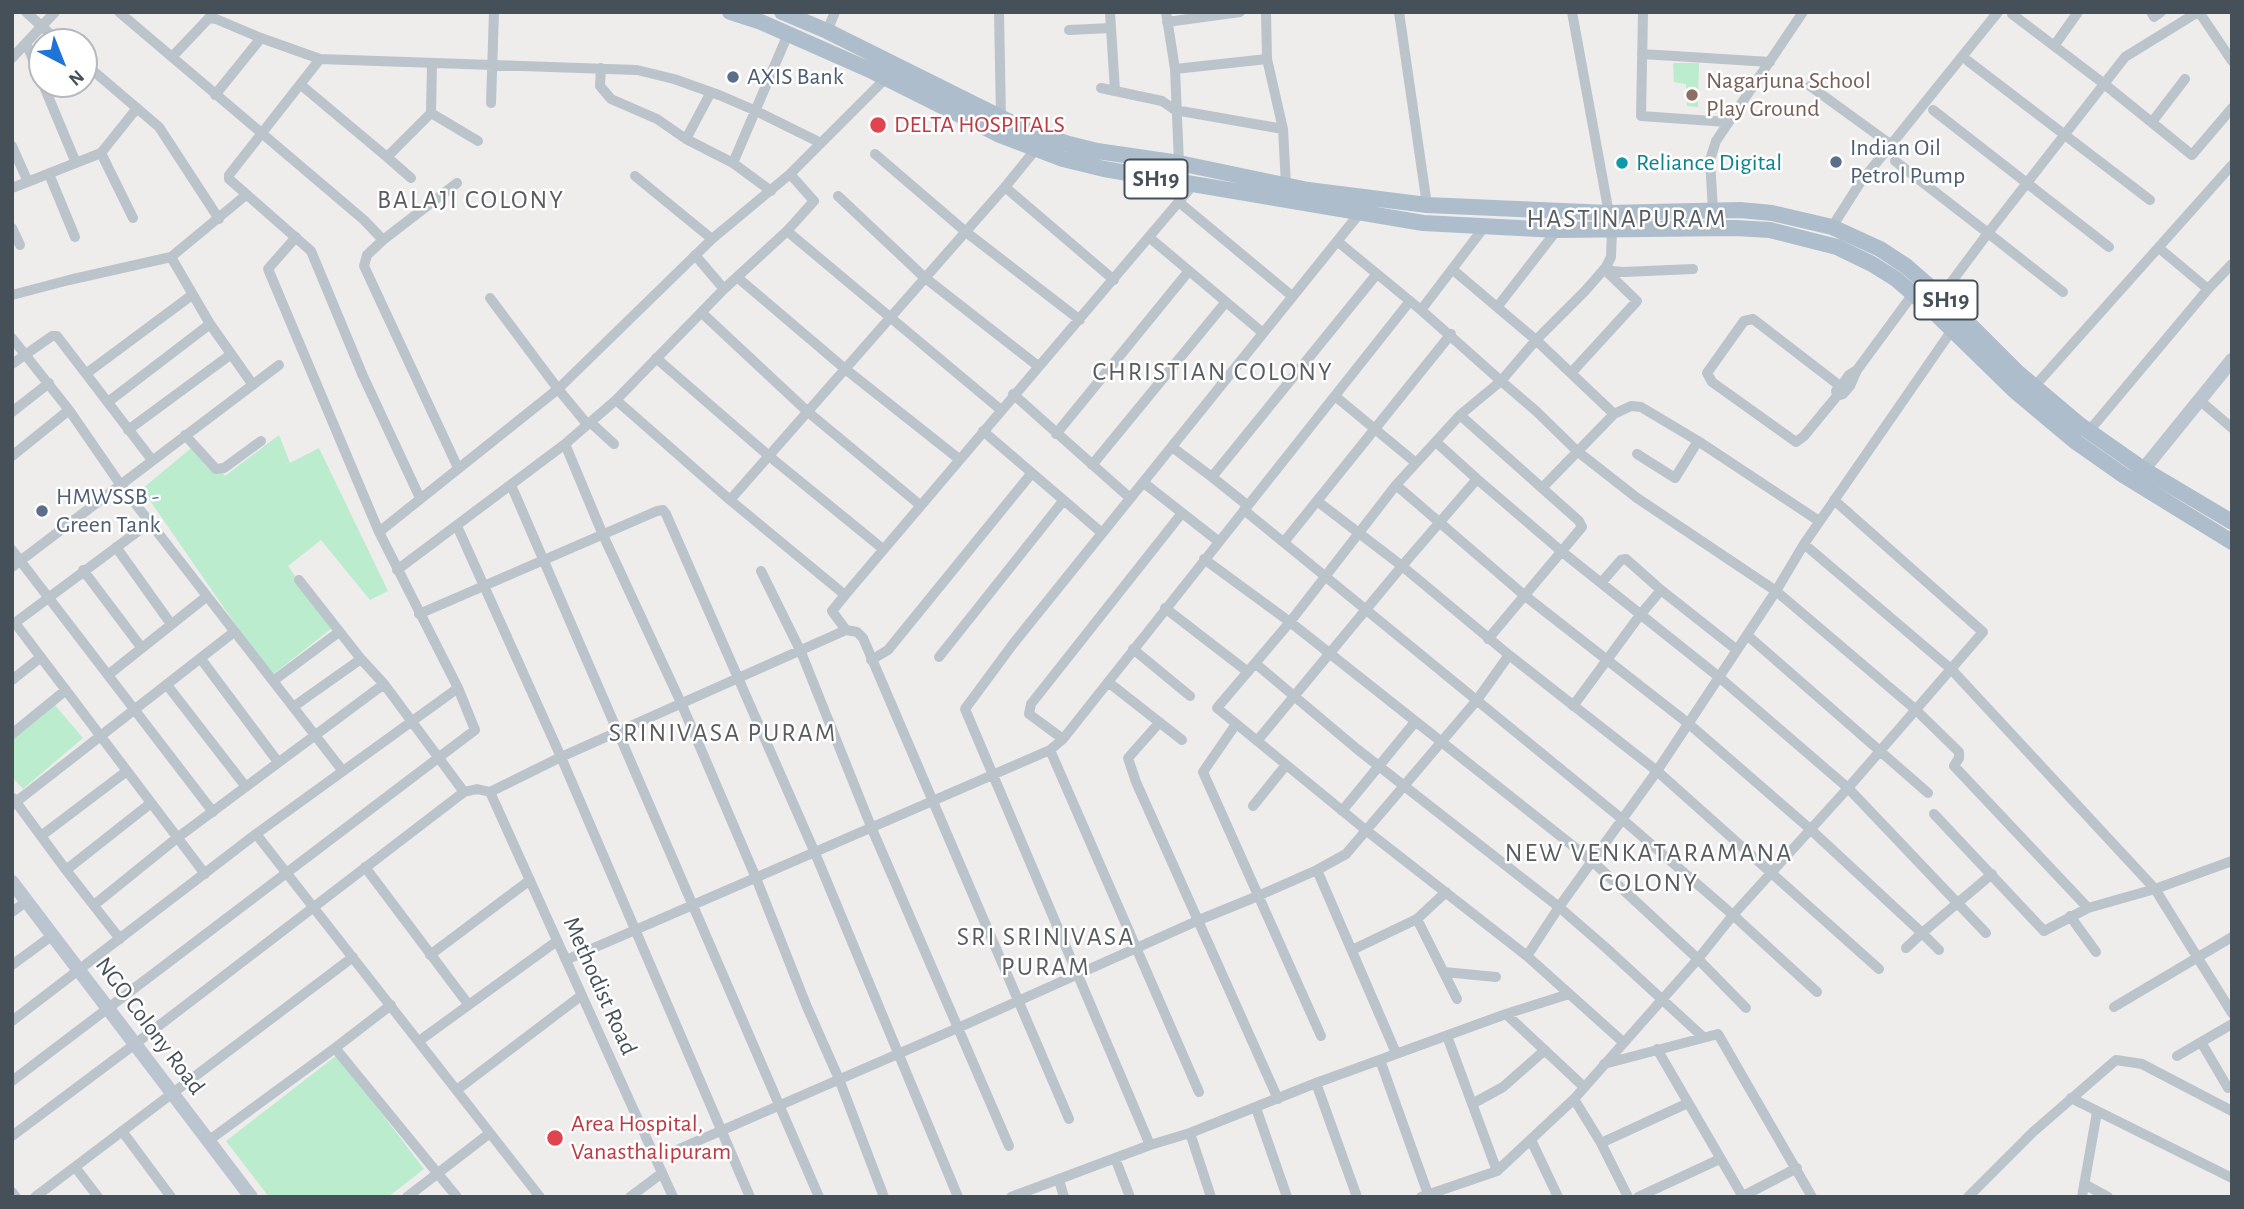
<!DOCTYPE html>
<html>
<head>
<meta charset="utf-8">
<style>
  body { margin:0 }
  #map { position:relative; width:2244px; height:1209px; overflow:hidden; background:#efecec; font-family:"Alegreya Sans",sans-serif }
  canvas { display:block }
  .frame { position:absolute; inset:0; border:14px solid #455059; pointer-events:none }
  .north { position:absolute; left:28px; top:28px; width:70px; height:70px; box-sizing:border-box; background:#fff; border:2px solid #b5b9bd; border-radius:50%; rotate:138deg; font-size:19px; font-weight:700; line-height:28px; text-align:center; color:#455059 }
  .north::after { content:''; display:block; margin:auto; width:24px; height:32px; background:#1f74d7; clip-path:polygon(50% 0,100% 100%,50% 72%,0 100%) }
</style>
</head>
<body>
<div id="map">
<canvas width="2244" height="1209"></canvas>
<div class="frame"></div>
<div class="north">N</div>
</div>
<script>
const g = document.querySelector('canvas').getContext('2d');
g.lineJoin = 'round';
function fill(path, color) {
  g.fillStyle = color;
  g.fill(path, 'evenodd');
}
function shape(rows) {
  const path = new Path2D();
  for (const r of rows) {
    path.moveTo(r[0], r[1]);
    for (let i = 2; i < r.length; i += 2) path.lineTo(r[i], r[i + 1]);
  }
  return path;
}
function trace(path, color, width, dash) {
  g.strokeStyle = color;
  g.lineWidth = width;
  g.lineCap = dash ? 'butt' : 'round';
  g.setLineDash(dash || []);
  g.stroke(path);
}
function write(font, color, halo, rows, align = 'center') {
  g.font = font + ' "Alegreya Sans",sans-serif';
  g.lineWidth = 5;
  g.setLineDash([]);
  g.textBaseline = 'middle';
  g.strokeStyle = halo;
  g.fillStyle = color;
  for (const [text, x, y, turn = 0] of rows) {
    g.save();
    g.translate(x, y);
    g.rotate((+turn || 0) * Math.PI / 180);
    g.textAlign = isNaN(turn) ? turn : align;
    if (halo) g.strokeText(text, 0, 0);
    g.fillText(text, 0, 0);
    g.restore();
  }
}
fill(shape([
  [1673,63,1699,63,1698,107,1687,106,1686,84,1674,82],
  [279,435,290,463,319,448,388,591,370,600,321,540,288,566,332,628,271,676,142,489,196,444,225,476],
  [54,704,83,738,23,789,12,777,12,739],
  [337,1055,424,1169,388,1197,269,1197,226,1141]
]), '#bbeccd');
trace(shape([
  [26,12,59,42],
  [119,12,364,220,383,240,367,255,364,266,458,468],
  [999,12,1001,118],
  [1166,12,1175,69,1179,163],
  [1266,12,1267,59,1283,129,1286,185],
  [1399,12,1427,205],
  [1572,12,1612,230,1611,257,1606,267,1585,291,1536,340,1501,381,1536,411,1577,451,1637,498,1776,591,1915,709,1959,752,1959,758,1954,766,2088,908],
  [1643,12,1641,116,1727,122],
  [2151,12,2154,17,2161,12],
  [2199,12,2232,61],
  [2012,14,2103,83,2192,155,2232,108],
  [1167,22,1240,12],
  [1069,30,1111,28],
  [827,31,835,12],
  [26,43,42,81],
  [2054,46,2078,12],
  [1642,54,1770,62],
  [172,57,209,18,216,19,261,38,320,59,637,70,674,79,719,95,754,110,821,143],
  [12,58,55,12],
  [320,59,229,175,229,179,311,251,363,376,420,498],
  [1968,61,2150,200],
  [84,63,159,127,219,219],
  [601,68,600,86,611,99,657,119,686,139,733,163,771,191],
  [1175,69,1267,59],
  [43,84,76,163],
  [301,85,387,157,431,113,432,64],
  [1810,86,1890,144],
  [1101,88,1115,91,1110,12],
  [1115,91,1162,101,1175,110,1283,129],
  [215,95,261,38],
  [491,103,494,12],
  [1933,110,2109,247],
  [431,113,478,141],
  [2152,122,2185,79],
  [686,139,711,92],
  [12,146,28,182],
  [1036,149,1005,187,1114,280],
  [101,153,133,218],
  [875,154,966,232,1080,320],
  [387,157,411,178],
  [1895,161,1988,233,2125,57,2198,12],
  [733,163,788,34],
  [49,174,75,237],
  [635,176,712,239],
  [12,188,101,153,137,108],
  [838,196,924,277,1038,366],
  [1180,203,1292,296],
  [1713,210,1710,160,1716,141,1803,12],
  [1832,227,1860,183,1998,12],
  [12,228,20,245],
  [787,231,1001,410],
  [1150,238,1263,333],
  [383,240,457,183],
  [1337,241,1410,301],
  [2159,248,2208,289],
  [695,255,724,289],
  [171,257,210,324,253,385],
  [1606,267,1612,271,1623,272,1693,269],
  [1452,269,1536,340,1614,414],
  [737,277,844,368,959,459],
  [12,295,69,280,171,257,246,195],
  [1941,296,1988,233,2063,292],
  [490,298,558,389,587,424],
  [1498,306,1557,230],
  [1421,310,1501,381,1460,415,1396,485,1290,622,1217,708,1367,831,1527,956,1623,1042],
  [702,313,808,412,920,505],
  [12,338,69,410,120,484,273,681,339,632],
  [656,358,769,456,883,549],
  [12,364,52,336,57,336,152,460],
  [1857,370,1913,294],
  [1572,372,1637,301,1604,269],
  [87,373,192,295],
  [2034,387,2232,165],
  [1013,394,1130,498],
  [1335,396,1416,463],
  [1837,396,1836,391,1844,382,1849,375,1857,370,1850,386,1843,394,1837,396,1804,436,1796,442,1712,382,1707,373,1744,321,1753,319,1840,386],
  [2198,399,2232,428],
  [616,400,730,500,845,595,1193,185],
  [108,402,210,324],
  [12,412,49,383],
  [1460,415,1542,488,1614,414,1631,406,1641,407,1698,441,1819,521],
  [590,422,614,444],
  [128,430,230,355],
  [983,431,1102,533],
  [2089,431,2208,289,2232,264],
  [1056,434,1188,272],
  [185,435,216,469,224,468,261,441],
  [1436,442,1477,479],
  [565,444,603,535,682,705,756,878,807,1007,839,1079,884,1197],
  [1172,447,1212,477],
  [1637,454,1675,478,1698,441],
  [12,456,69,410],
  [1092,465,1225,303],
  [1144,483,1218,541],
  [511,485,819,1197],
  [1396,485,1524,595,1689,724,1809,828,1922,933,1906,948],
  [730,500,1005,187],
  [1247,505,1212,477,1376,275],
  [1244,510,1622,819,1733,915,1817,992],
  [457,526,561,757,750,1197],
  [379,532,558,389,712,239,790,174,886,78],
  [1284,542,1451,334],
  [1804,544,1951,669,2155,889,2232,861],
  [116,547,171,624],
  [12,550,213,812],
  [1204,559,1290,622,1592,861,1698,959,1746,1008],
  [12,567,279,365],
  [83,570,141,647],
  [397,570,565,444,616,400,724,289,787,231,814,201,790,174],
  [761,571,801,652,872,829,1009,1146],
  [299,580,361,659,384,684,464,792],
  [1601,583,1621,560,1626,559,1661,590,1737,650],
  [845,595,832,611,846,630],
  [1165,608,1248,672],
  [419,614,657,511,663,510,666,514,815,853,958,1197],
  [15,623,205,874],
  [12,625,149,523],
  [1747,635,1928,793],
  [1488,639,1582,527,1579,521,1542,488],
  [1133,649,1190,696],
  [1509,655,1402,566,1477,479,1561,551,1719,677,1848,788,1986,933],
  [939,657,1063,501],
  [201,659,278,762],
  [871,660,888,650,1031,474],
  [1256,664,1357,749,1559,907,1605,947,1703,1037],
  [108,675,206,597],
  [12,680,41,657],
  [273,681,342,770],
  [1108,682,1182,740],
  [167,685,246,787],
  [1573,706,1640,615,1661,590],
  [293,707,361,659],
  [1159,723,1128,758,1136,782,1278,1099],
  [1236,724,1203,772,1321,1036],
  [12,734,66,690],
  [1063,739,1029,714,1031,704,1182,513],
  [1257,741,1402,566,1317,501],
  [1050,750,1199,1092],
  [490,792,673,1197],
  [13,798,66,870,120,939],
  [12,805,234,632],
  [1253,806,1286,765],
  [1342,811,1415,722],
  [1934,814,2044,931,2088,908,2155,889,2232,1013],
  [256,834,540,1197],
  [41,836,127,771],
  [365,867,468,1004],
  [66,870,151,803],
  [1317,870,1396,1053],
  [94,905,177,838,384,684],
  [12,912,27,901],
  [2070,916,2096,952],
  [1417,919,1457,999],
  [1352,950,1417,919,1446,892],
  [1939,950,1922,933,1992,874],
  [430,955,530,880],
  [1527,956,1559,907,1657,771,1776,591,1804,544,1952,330],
  [566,960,1050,750,1063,739,1410,301,1421,310,1485,226],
  [12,965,53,935],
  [1444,972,1496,977],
  [2114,1007,2232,937],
  [1506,1014,1569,994],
  [12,1021,256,834,458,688],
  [1447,1036,1497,1171],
  [419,1041,557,941],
  [2201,1042,2228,1088],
  [335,1048,391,1005],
  [1657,1049,1743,1197],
  [2177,1056,2232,1024],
  [1380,1060,1428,1194],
  [1604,1064,1718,1034,1812,1197],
  [12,1081,475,730,458,688,379,532,268,269,296,237],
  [1316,1083,1357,1197],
  [458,1089,582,995],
  [2071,1098,2232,1178],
  [1574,1099,1601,1143,1628,1197],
  [1472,1104,1503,1087,1545,1050],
  [1256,1108,1287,1197],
  [122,1131,171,1197],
  [1190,1133,1211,1197],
  [12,1136,135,1044,464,792,477,789,490,792,561,757,846,630,857,632,863,638,1069,1119],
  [1531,1140,1558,1197],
  [208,1141,335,1048,457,1197],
  [1601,1143,1688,1103],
  [1150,1145,965,709,1013,644,1359,214],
  [1115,1158,1130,1197],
  [656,1159,960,1027,1199,920,1258,896,1317,870,1346,854,1477,700,1509,655,1657,771,1879,969],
  [75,1167,98,1197],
  [1059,1180,1064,1197],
  [2084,1184,2108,1197],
  [12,1192,16,1197],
  [1743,1196,1797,1168],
  [35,1197,353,957],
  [407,1197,490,1133],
  [630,1197,662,1173],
  [1011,1197,1150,1145,1190,1133,1316,1083,1506,1014,1584,1087],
  [1421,1197,1497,1171,1574,1099,1698,959,1733,915,1848,788,1983,632,1834,500],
  [1638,1197,1720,1159],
  [1968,1197,2033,1132,2116,1060,2142,1064,2232,1111],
  [2082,1197,2097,1112]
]), '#bbc4cb', 10);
trace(shape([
  [2138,476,2232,360],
  [12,882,251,1197]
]), '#bac5d0', 14);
trace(shape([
  [730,12,761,22,872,71,1000,135,1063,159,1104,169,1423,223,1557,230,1735,228,1770,230,1837,247,1872,264,1896,279,1934,312,2014,390,2076,442,2123,475,2232,542],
  [782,12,827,31,1026,130,1069,144,1097,151,1179,163,1308,190,1427,205,1608,213,1740,210,1772,213,1832,227,1880,249,1906,266,1945,300,2016,371,2080,425,2143,469,2232,522]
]), '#adbdcb', 16);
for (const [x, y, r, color] of [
  [733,77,7,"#5c6f8a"],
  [1692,95,7,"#8d6e63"],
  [878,125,9,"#e0444e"],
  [1836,162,7,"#5c6f8a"],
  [1622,163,7,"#0f9aa8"],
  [42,511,7,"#5c6f8a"],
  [555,1138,9,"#e0444e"]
]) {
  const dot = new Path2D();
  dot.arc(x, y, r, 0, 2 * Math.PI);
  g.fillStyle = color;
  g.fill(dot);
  trace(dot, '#fff', 2.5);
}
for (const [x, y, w] of [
  [1156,179,63],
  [1946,300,63]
]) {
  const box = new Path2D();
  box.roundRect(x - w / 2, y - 19.5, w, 39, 5);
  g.fillStyle = '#fff';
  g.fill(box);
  trace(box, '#455059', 2);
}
write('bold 23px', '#455059', null, [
  ["SH19",1156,179],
  ["SH19",1946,300]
]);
write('24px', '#4e5e75', '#fff', [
  ["AXIS Bank",747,77],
  ["Indian Oil",1850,148],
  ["Petrol Pump",1850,176],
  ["HMWSSB -",56,497],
  ["Green Tank",56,525]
], 'left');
write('24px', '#785e54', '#fff', [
  ["Nagarjuna School",1706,81],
  ["Play Ground",1706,109]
], 'left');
write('24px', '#be3a42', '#fff', [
  ["DELTA HOSPITALS",894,125],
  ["Area Hospital,",571,1124],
  ["Vanasthalipuram",571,1152]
], 'left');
write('24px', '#0d838f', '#fff', [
  ["Reliance Digital",1636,163]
], 'left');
write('24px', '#455059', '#fff', [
  ["Methodist Road",600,986,66],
  ["NGO Colony Road",150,1026,53]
]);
g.letterSpacing = '2px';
write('26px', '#595d61', '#fff', [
  ["BALAJI COLONY",471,200],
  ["HASTINAPURAM",1627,219],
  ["CHRISTIAN COLONY",1213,372],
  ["SRINIVASA PURAM",723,733],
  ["NEW VENKATARAMANA",1649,853],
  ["COLONY",1649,883],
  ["SRI SRINIVASA",1046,937],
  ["PURAM",1046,967]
]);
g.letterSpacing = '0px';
</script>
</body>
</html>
